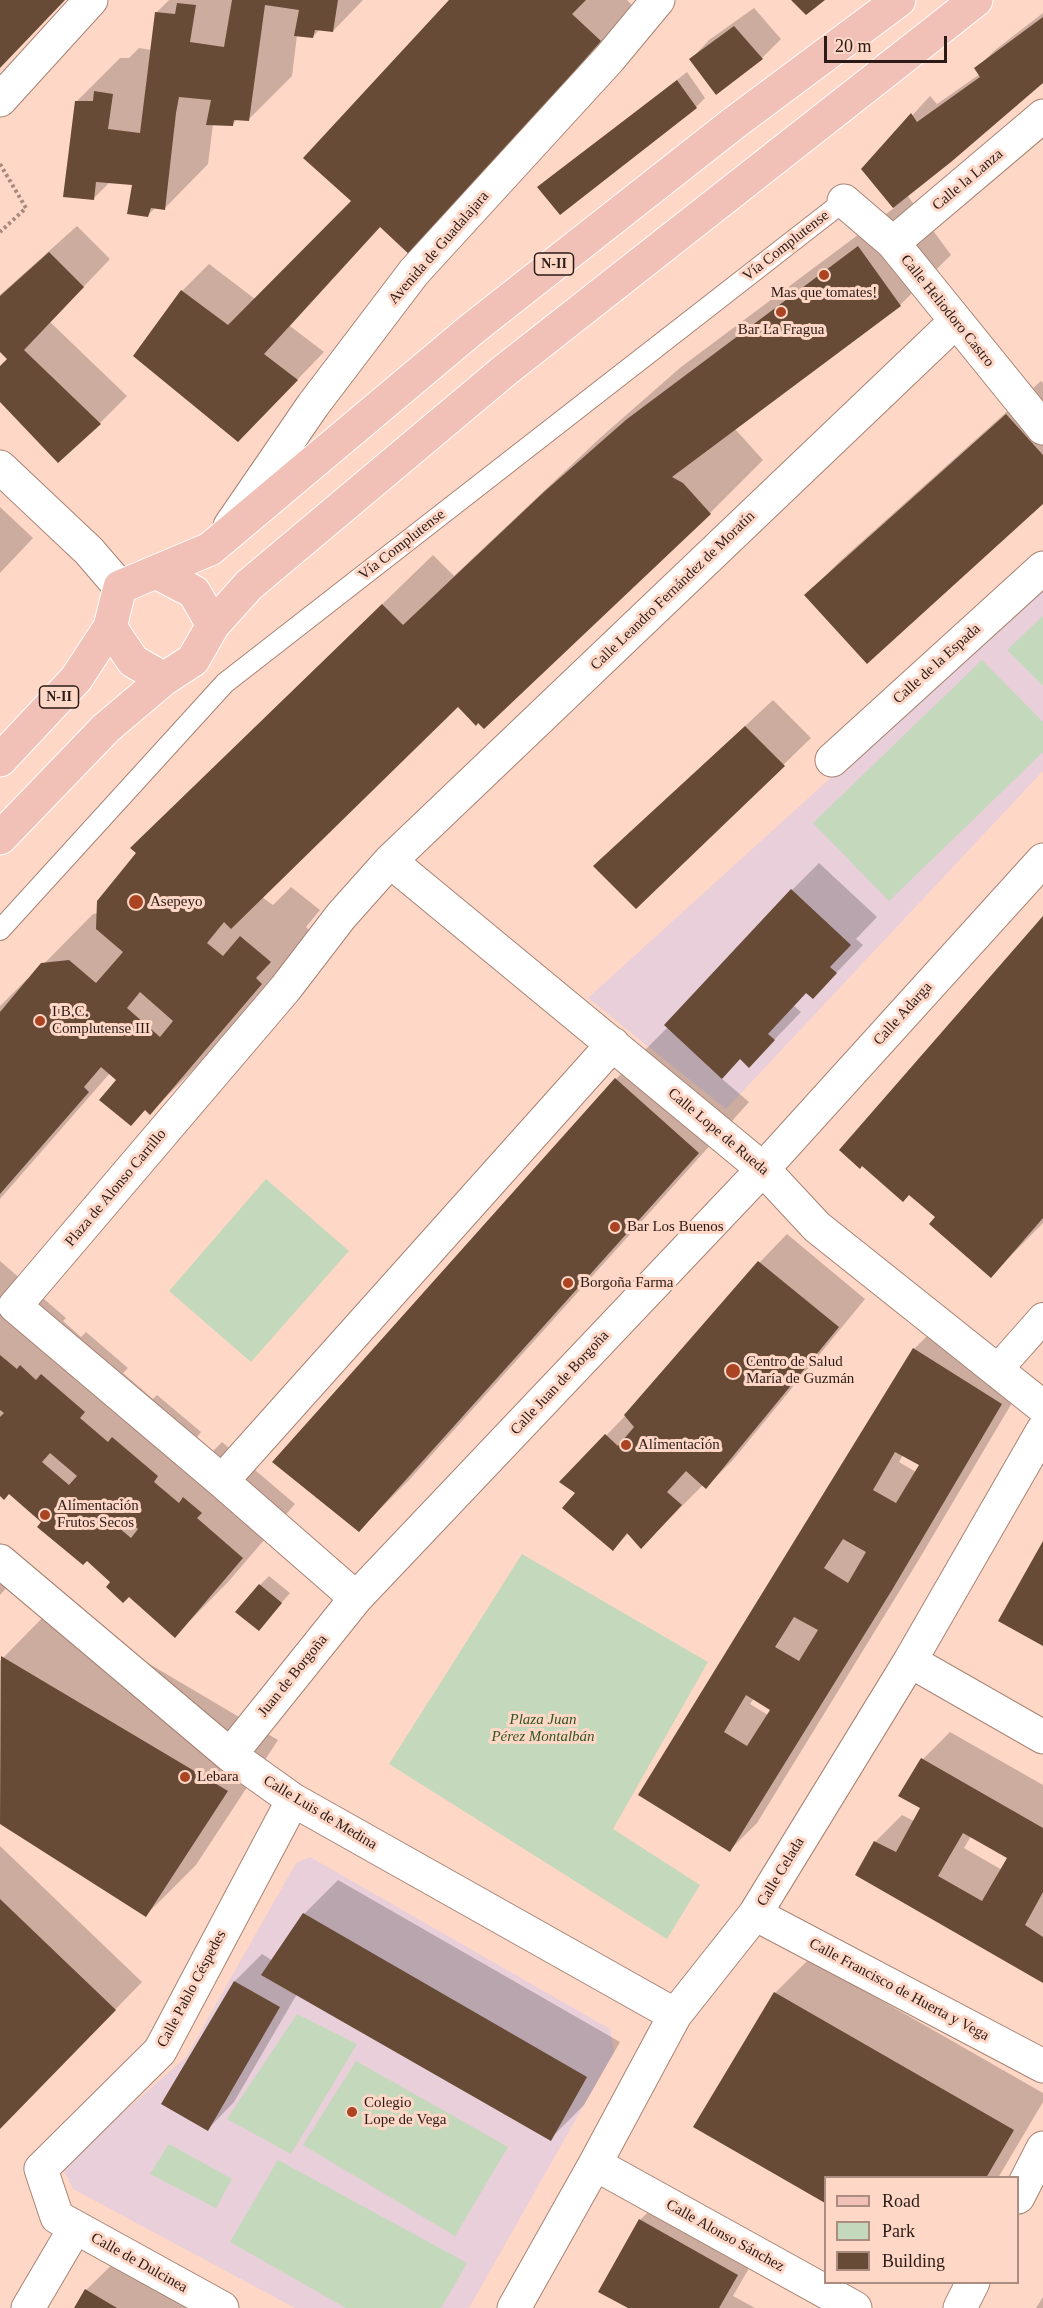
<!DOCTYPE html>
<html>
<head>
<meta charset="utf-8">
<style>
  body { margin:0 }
  #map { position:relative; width:1043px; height:2308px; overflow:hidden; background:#ffd7c7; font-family:Georgia,serif }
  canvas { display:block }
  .legend { position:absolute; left:824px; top:2176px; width:195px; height:108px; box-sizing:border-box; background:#ffd7c7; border:2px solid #aa8c80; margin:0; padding:8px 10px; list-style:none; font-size:18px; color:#2a1b16 }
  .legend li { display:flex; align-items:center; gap:12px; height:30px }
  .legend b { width:30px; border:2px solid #aa8c80 }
  .scale { position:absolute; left:824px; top:36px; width:123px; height:27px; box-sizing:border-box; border:3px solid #2a1b16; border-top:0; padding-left:8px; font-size:18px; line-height:21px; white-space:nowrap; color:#2a1b16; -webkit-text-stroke:4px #ffd7c7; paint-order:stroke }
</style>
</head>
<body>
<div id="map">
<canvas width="1043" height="2308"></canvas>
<ul class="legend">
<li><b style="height:8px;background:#f1c1b8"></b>Road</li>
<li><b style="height:16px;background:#c4d8bc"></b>Park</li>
<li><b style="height:16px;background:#674b36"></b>Building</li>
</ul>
<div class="scale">20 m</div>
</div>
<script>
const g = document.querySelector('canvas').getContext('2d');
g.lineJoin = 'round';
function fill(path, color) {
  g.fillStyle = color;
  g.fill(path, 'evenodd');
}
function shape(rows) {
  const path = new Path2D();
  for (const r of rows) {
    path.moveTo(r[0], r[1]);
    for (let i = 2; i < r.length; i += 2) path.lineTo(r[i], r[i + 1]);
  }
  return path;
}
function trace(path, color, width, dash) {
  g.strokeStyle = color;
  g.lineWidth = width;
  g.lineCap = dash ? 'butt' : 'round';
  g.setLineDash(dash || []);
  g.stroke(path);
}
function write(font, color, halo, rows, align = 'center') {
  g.font = font + ' Georgia,serif';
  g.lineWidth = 6;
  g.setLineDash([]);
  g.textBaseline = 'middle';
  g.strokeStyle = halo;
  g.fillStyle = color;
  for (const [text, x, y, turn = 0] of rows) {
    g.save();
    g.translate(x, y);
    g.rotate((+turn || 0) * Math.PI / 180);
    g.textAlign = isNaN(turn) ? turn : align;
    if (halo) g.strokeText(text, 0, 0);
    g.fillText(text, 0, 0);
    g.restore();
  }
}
fill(shape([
  [1043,585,1043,771,726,1109,588,998],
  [310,1857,610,2029,614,2052,469,2308,295,2308,73,2189,62,2167,186,2057,296,1863]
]), '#e8cfd9');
fill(shape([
  [1043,616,1043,686,1007,650],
  [982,660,1043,722,1043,752,889,901,813,823],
  [266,1179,349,1251,251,1362,169,1291],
  [522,1554,708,1662,613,1829,700,1885,667,1939,389,1764],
  [297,2014,357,2044,291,2154,227,2119],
  [356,2061,508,2147,455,2236,303,2145],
  [169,2144,232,2179,216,2208,150,2174],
  [278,2160,467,2263,441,2308,346,2308,230,2242]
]), '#c4d8bc');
fill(shape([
  [169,0,363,0,333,31,320,29,313,37,297,35,292,76,248,120,238,119,232,124,213,124,208,164,165,208,156,207,148,215,134,184,110,182,94,198,77,101,120,58,129,58,139,48,152,50,156,13],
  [451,0,627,0,634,7,446,221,381,226,290,326,324,352,265,413,182,291,209,264,255,299,353,201],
  [754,8,781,39,762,58,717,93,691,59,709,40],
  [1043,13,1043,82,907,195,951,255,900,305,735,429,763,460,710,513,484,727,458,705,262,897,273,905,291,887,320,910,306,927,311,932,200,1063,150,1113,146,1109,131,1124,118,1080,110,1073,0,1199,0,1006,27,979,28,980,93,914,98,913,182,798,433,555,454,576,600,438,681,367,894,208,863,169,930,96,937,104,980,74,976,69,995,50],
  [687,72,705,98,696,107,539,187],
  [77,226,110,259,50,322,127,396,100,423,0,400,0,368,9,359,0,350,0,295],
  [1041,381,1043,383,1043,502,806,595,840,561],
  [0,507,33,538,0,573],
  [773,700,811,738,637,907,595,866],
  [819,863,877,917,856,939,863,945,813,997,807,992,794,1006,801,1012,749,1066,741,1058,721,1078,749,1102,409,1480,359,1530,616,1079,668,1027,792,890],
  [1043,919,1043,1223,991,1276,937,1217,910,1193,863,1164],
  [787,1234,865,1299,733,1460,706,1487,703,1485,642,1546,629,1533,613,1549,577,1493,562,1481,627,1414,760,1262],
  [0,1261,66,1318,63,1321,81,1337,86,1332,128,1368,123,1373,153,1399,157,1395,201,1432,197,1437,213,1451,222,1442,295,1504,228,1582,175,1636,10,1493,0,1494],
  [941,1322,1028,1376,918,1561,757,1823,730,1850,640,1794,914,1349],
  [903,1455,921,1465,916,1472,899,1462],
  [754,1698,772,1709,768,1715,750,1704],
  [0,1543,26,1566,0,1595],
  [269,1576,290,1593,259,1629,260,1585],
  [53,1607,278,1740,196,1865,146,1915,0,1823,0,1661],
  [950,1732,1043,1785,1043,1981,875,1842,902,1815,914,1821,923,1808,900,1796,923,1759],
  [971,1836,1009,1857,1002,1870,964,1848],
  [0,1846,142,1982,0,2128],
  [338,1880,620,2042,584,2105,550,2139,297,1994,234,2102,207,2130,163,2104,235,1981,262,1954,273,1961,304,1914],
  [809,1959,1043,2093,1043,2102,998,2178,826,2178,826,2201,695,2126,775,1993],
  [659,2201,756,2256,733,2296,755,2308,631,2308,600,2291,640,2220],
  [130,2247,236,2308,76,2308,86,2290],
  [1043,2297,1043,2308,1036,2308]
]), '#0003');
fill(shape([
  [0,0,65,0,0,68],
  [232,0,338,0,333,32,315,30,313,38,294,36,299,10,265,5,249,121,234,120,233,126,206,125,211,100,179,97,176,113,165,210,151,208,148,217,127,214,132,185,96,182,94,200,63,197,75,101,93,101,94,91,113,94,108,129,140,133,155,12,175,14,177,3,196,5,190,42,224,47],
  [449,0,586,0,572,14,601,41,412,257,380,227,264,354,298,380,238,442,133,356,181,290,228,325,351,201,303,158],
  [791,0,825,0,806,15],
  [1043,17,1043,83,951,162,893,208,861,169,911,113,917,122,980,77,974,68],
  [734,26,763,59,716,95,689,59],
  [677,80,697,108,560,215,537,187],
  [858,246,901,306,672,477,683,483,711,514,484,729,478,723,476,726,458,707,231,929,224,922,207,943,223,956,240,936,271,962,256,978,262,984,150,1115,145,1110,131,1126,99,1100,116,1080,101,1067,84,1087,89,1092,0,1194,0,1012,41,963,69,960,96,983,123,952,96,929,97,901,136,853,130,848,382,604,403,625,545,491,627,419],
  [140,992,173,1021,160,1037,127,1008],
  [49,252,84,287,24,350,101,424,58,463,0,402,0,366,7,359,0,352,0,296],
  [1006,414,1043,455,1043,504,867,664,804,595],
  [745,726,785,766,636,909,593,866],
  [791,889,851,945,830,967,837,973,813,999,806,993,768,1034,775,1040,749,1068,740,1059,722,1079,664,1025],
  [1043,916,1043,1218,991,1278,929,1224,935,1217,909,1195,903,1202,862,1166,860,1169,839,1150],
  [615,1078,699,1153,359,1532,272,1462],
  [758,1261,839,1327,706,1489,686,1471,667,1492,682,1505,641,1549,627,1533,613,1551,562,1508,575,1493,559,1482,605,1434,618,1446,634,1427,624,1415],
  [913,1348,1002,1404,892,1590,730,1852,638,1795],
  [895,1452,919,1465,896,1503,873,1490],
  [843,1539,866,1552,848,1583,824,1568],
  [794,1617,818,1630,799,1661,775,1647],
  [746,1695,770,1710,747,1746,724,1732],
  [0,1355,17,1369,20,1365,36,1380,41,1374,85,1412,80,1418,108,1442,112,1437,158,1476,154,1482,179,1503,183,1497,202,1513,197,1518,243,1558,175,1638,129,1597,123,1603,106,1587,110,1582,87,1561,83,1565,37,1527,41,1522,9,1494,4,1500,0,1496,0,1417,4,1413,0,1410],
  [50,1453,77,1476,69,1485,42,1462],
  [125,1517,138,1529,131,1538,117,1526],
  [1043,1541,1043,1646,998,1621],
  [259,1584,282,1603,259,1631,235,1612],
  [1,1656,228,1791,146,1917,0,1824],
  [921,1758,1043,1828,1043,1892,1025,1925,1043,1937,1043,1983,855,1875,874,1841,896,1852,920,1808,898,1796],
  [963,1833,1007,1858,982,1901,938,1876],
  [0,1899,116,2010,0,2129],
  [303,1913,587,2077,551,2141,261,1975],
  [234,1981,280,2007,208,2131,161,2104],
  [774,1992,1014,2130,986,2178,826,2178,825,2203,693,2127],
  [639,2219,738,2275,719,2308,628,2308,598,2292],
  [85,2289,117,2308,74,2308]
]), '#674b36');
const service = shape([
  [0,930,225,683,844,201]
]);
const pedestrian = shape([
  [997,1370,1043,1318]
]);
const minor = shape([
  [0,100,91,0],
  [844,201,893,243,1043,428],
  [893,243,1043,116],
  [0,467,89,551,120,587],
  [230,526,313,405,414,272,609,59,658,0],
  [832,760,1043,568],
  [390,861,763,1169,817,1227,1043,1407],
  [222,1481,613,1044],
  [0,1561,230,1755,293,1800,675,2015],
  [356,1598,222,1481,15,1306,285,989,341,916,390,861,955,322],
  [910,1661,1043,1737],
  [230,1755,356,1598,763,1169,1043,860],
  [755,1914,1043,2066],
  [595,2164,855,2308],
  [1018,2197,1043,2148],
  [28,2308,75,2228],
  [222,2308,57,2217,41,2169,160,2051,293,1800],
  [514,2308,595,2164,675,2015,755,1914,910,1661,1043,1430],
  [960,2308,973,2282]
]);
const primary = shape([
  [156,572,194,592,213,625],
  [110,627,133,661,164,679],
  [0,760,76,679,110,627,120,587,210,549,472,329,734,123,899,0],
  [0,838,106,728,164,679,193,660,213,625,249,585,504,371,976,0]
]);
trace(service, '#a78374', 22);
trace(pedestrian, '#a78374', 32);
trace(minor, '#a78374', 35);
trace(primary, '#fff', 35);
trace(shape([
  [0,164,26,208,0,232]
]), '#a7897e', 4, [3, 3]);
trace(service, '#fff', 20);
trace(pedestrian, '#fff', 30);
trace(minor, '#fff', 33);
trace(primary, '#f1c1b8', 33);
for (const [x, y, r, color] of [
  [824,275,6,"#ab4422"],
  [781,312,6,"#ab4422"],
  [136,902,8,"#ab4422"],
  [40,1021,6,"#ab4422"],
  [615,1227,6,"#ab4422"],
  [568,1283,6,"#ab4422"],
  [733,1371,8,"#ab4422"],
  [626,1445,6,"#ab4422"],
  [45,1515,6,"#ab4422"],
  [185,1777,6,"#ab4422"],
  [352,2112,6,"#ab4422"]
]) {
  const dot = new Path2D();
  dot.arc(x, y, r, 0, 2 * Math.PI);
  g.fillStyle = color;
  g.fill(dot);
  trace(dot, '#ffd7c7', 2);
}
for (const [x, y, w] of [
  [554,264,39],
  [59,697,39]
]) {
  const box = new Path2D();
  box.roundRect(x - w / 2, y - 11, w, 22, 4.5);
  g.fillStyle = '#ffd7c7';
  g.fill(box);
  trace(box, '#2a1b16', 1.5);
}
write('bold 14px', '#2a1b16', null, [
  ["N-II",554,264],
  ["N-II",59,697]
]);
write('15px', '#2a1b16', '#ffd7c7', [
  ["Calle la Lanza",968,180,-40],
  ["Vía Complutense",786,246,-38],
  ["Avenida de Guadalajara",439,248,-49],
  ["Calle Heliodoro Castro",947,311,51],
  ["Vía Complutense",402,545,-38],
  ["Calle Leandro Fernández de Moratín",673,591,-44],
  ["Calle de la Espada",937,664,-42],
  ["Calle Adarga",903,1014,-48],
  ["Calle Lope de Rueda",718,1132,40],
  ["Plaza de Alonso Carrillo",116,1188,-50],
  ["Calle Juan de Borgoña",560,1383,-47],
  ["Juan de Borgoña",293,1676,-51],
  ["Calle Luis de Medina",320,1813,31],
  ["Calle Celada",781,1872,-59],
  ["Calle Pablo Céspedes",192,1989,-62],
  ["Calle Francisco de Huerta y Vega",899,1990,28],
  ["Calle Alonso Sánchez",725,2236,29],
  ["Calle de Dulcinea",139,2263,29]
]);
write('15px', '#2a1b16', '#ffd7c7', [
  ["Mas que tomates!",824,293,"center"],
  ["Bar La Fragua",781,330,"center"],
  ["Asepeyo",150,902],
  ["I B.C.",52,1012],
  ["Complutense III",52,1029],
  ["Bar Los Buenos",627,1227],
  ["Borgoña Farma",580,1283],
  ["Centro de Salud",746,1362],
  ["María de Guzmán",746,1379],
  ["Alimentación",638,1445],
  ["Alimentación",57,1506],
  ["Frutos Secos",57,1523],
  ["Lebara",197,1777],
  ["Colegio",364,2103],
  ["Lope de Vega",364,2120]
], 'left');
write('italic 15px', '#305621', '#ffd7c7', [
  ["Plaza Juan",543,1720],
  ["Pérez Montalbán",543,1737]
]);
</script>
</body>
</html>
